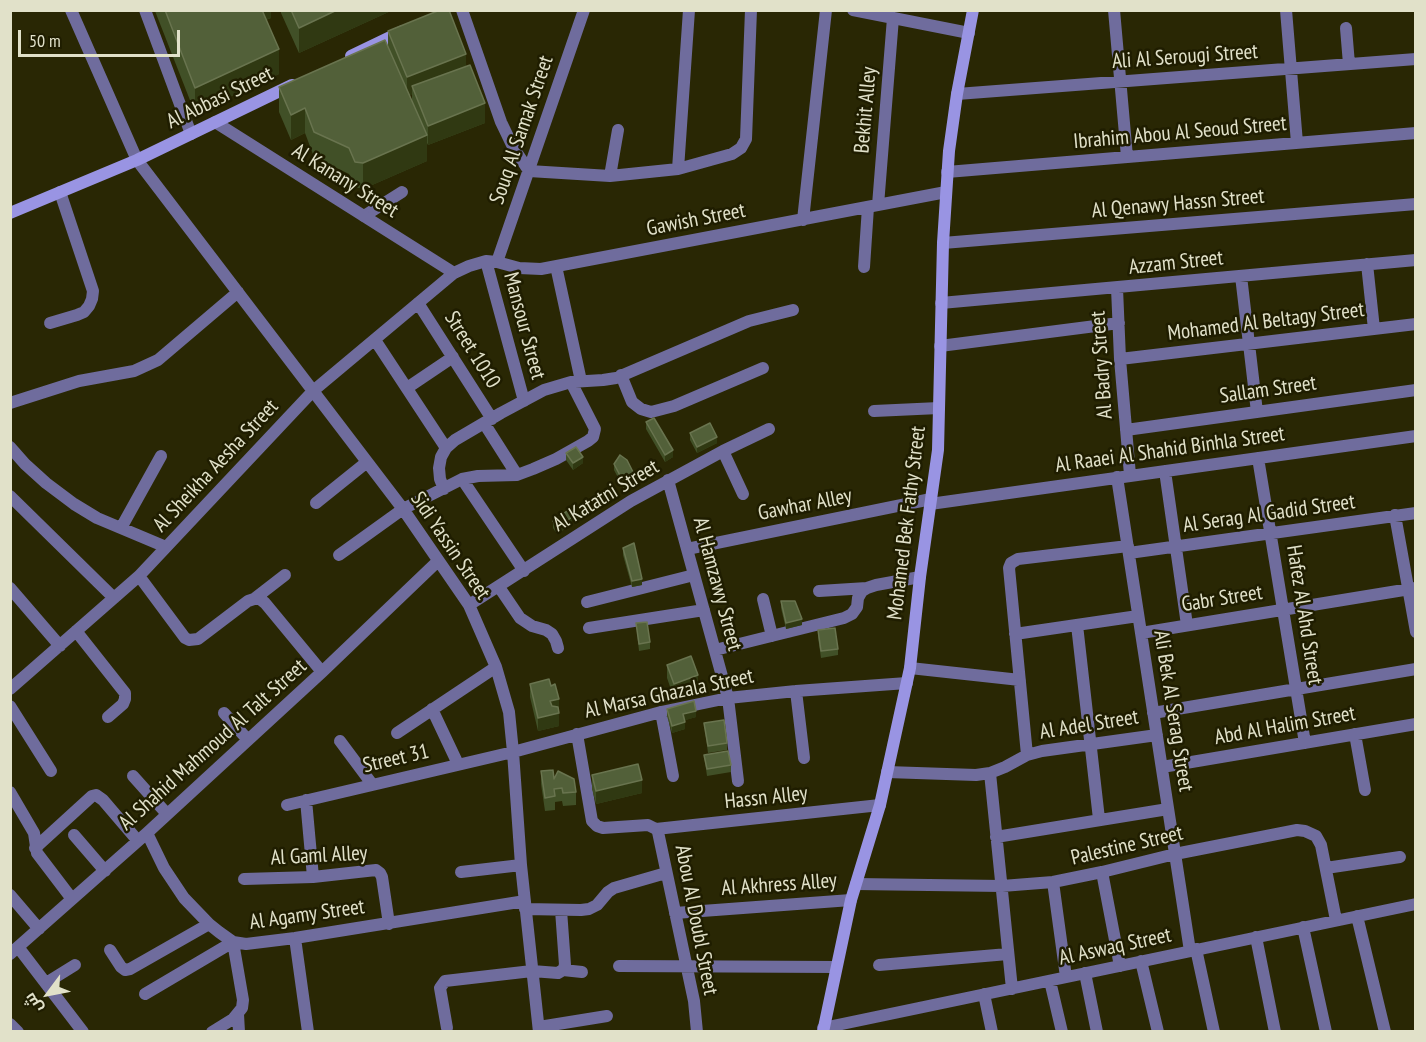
<!DOCTYPE html>
<html>
<head>
<meta charset="utf-8">
<style>
  body { margin:0 }
  #map { position:relative; width:1426px; height:1042px; overflow:hidden; background:#292704; font-family:"PT Sans Narrow",Cairo,sans-serif }
  canvas { display:block }
  .frame { position:absolute; inset:0; border:12px solid #e1e1c9; pointer-events:none }
  .north { position:absolute; left:18px; top:964px; width:60px; height:60px; -webkit-text-stroke:4px #1f1d00; paint-order:stroke; rotate:238deg; font-size:16px; font-weight:700; line-height:24px; text-align:center; color:#e1e1c9 }
  .north::after { content:''; display:block; margin:auto; width:21px; height:27px; background:#e1e1c9; clip-path:polygon(50% 0,100% 100%,50% 72%,0 100%) }
  .scale { position:absolute; left:18px; top:30px; width:162px; height:27px; box-sizing:border-box; border:3px solid #e1e1c9; border-top:0; padding-left:8px; font-size:18px; line-height:21px; white-space:nowrap; color:#e1e1c9; -webkit-text-stroke:4px #1f1d00; paint-order:stroke }
</style>
</head>
<body>
<div id="map">
<canvas width="1426" height="1042"></canvas>
<div class="frame"></div>
<div class="north">ش</div>
<div class="scale">50 m</div>
</div>
<script>
const g = document.querySelector('canvas').getContext('2d');
g.lineJoin = 'round';
function shape(rows) {
  const path = new Path2D();
  for (const r of rows) {
    path.moveTo(r[0], r[1]);
    for (let i = 2; i < r.length; i += 2) path.lineTo(r[i], r[i + 1]);
  }
  return path;
}
function trace(path, color, width, dash) {
  g.strokeStyle = color;
  g.lineWidth = width;
  g.lineCap = dash ? 'butt' : 'round';
  g.setLineDash(dash || []);
  g.stroke(path);
}
function fill(path, color) {
  g.fillStyle = color;
  g.fill(path, 'evenodd');
}
function write(font, color, halo, rows, align = 'center') {
  g.font = font + ' "PT Sans Narrow",sans-serif';
  g.lineWidth = 5;
  g.setLineDash([]);
  g.textBaseline = 'middle';
  g.strokeStyle = halo;
  g.fillStyle = color;
  for (const [text, x, y, turn = 0] of rows) {
    g.save();
    g.translate(x, y);
    g.rotate((+turn || 0) * Math.PI / 180);
    g.textAlign = isNaN(turn) ? turn : align;
    if (halo) g.strokeText(text, 0, 0);
    g.fillText(text, 0, 0);
    g.restore();
  }
}
trace(shape([
  [364,216,402,192],
  [874,411,939,408]
]), '#6f6c9d', 12);
trace(shape([
  [71,10,137,160,403,509,469,605,496,667,509,712,513,752,521,865,539,1032],
  [145,10,191,134],
  [462,10,501,122,513,147,529,171,610,176,678,169,732,154,741,148,746,139,751,10],
  [853,10,969,33],
  [1114,10,1127,157],
  [1286,10,1297,143],
  [1346,28,1349,64],
  [957,94,1416,59],
  [215,122,454,273],
  [678,169,689,10],
  [947,172,1416,133],
  [610,176,618,130],
  [878,205,893,18],
  [803,220,826,10],
  [943,243,1416,204],
  [486,261,524,401],
  [497,262,584,10],
  [1367,264,1374,329],
  [556,266,581,381],
  [864,267,868,207],
  [1241,276,1257,412],
  [1117,288,1120,359,1130,475],
  [418,303,492,419],
  [941,303,1416,260],
  [50,323,77,315,84,312,89,306,92,299,93,291,60,192],
  [375,340,446,448],
  [940,346,1119,323],
  [1120,359,1416,324],
  [621,375,632,402,641,409,651,412,674,406,763,368],
  [407,388,453,357],
  [10,403,79,381,134,371,158,360,238,292],
  [484,423,517,475],
  [1126,430,1416,390],
  [10,447,25,464,46,483,74,504,97,518,166,547],
  [723,451,743,494],
  [1258,458,1305,743],
  [1165,471,1187,625],
  [1117,477,1190,951],
  [462,479,524,571],
  [668,480,728,698,738,781],
  [444,489,440,479,439,468,441,457,446,448,455,440,501,413,544,390,571,382,603,380,616,378,749,321,793,310],
  [10,496,114,598],
  [316,503,367,462],
  [930,504,1416,436],
  [1395,515,1416,632],
  [121,528,161,456],
  [687,549,931,499],
  [1129,553,1416,513],
  [339,555,403,509,462,479,478,476,517,475,533,469,556,459,588,441,593,437,595,429,571,382],
  [139,576,185,638,189,640,198,639,248,601,254,599,260,599,265,603,322,672],
  [499,587,520,618,532,626,546,630,552,634,556,641,558,648],
  [10,588,60,646],
  [819,591,867,588],
  [254,599,285,575],
  [763,599,772,636],
  [587,602,694,575],
  [469,605,631,501,723,451,769,429],
  [1077,625,1099,819],
  [589,628,704,610],
  [76,631,125,693,125,699,123,704,108,717],
  [1141,633,1416,588],
  [1015,634,1138,616],
  [715,650,844,618,852,614,857,607,858,598,862,591,867,588,876,585,920,577],
  [910,668,1020,680],
  [10,689,139,576,313,391,454,273,469,266,486,261,497,262,519,268,541,269,946,192],
  [796,691,804,758],
  [10,706,51,771],
  [432,709,458,764],
  [661,712,673,776],
  [224,713,248,740],
  [1153,713,1416,669],
  [397,733,496,667],
  [577,734,592,821,597,826,603,828,648,825,656,829,658,832,694,1001,697,1032],
  [1355,734,1365,790],
  [340,741,372,784],
  [1027,755,1009,568,1011,563,1018,559,1128,546],
  [1162,767,1416,724],
  [887,772,976,775,990,773,1005,767,1027,755,1042,751,1157,735],
  [990,773,1012,989],
  [133,776,167,814],
  [10,792,34,833,37,853,72,899],
  [306,800,313,877],
  [287,805,513,752,661,712,728,698,796,691,907,683],
  [656,829,880,805],
  [147,833,164,868,184,898,209,924,219,932,233,942,246,944,295,938,525,901],
  [74,835,105,871],
  [996,837,1168,809],
  [35,848,92,796,96,795,103,800,138,841],
  [1326,868,1400,857],
  [461,872,521,865],
  [1102,872,1120,966],
  [244,879,313,877,376,870,380,873,382,877,389,924],
  [1053,882,1066,977],
  [856,884,1002,886,1053,882,1102,872,1175,854,1297,830,1305,831,1316,836,1321,845,1336,920],
  [10,895,39,929],
  [525,909,581,910,589,909,597,905,608,892,614,888,666,873],
  [675,913,851,900],
  [1357,916,1385,1032],
  [1303,927,1326,1032],
  [1256,937,1275,1032],
  [295,938,308,1032],
  [18,947,83,1032],
  [1196,949,1214,1032],
  [110,950,121,967,125,970,130,969,209,924],
  [10,954,147,833,322,672,438,561],
  [1141,961,1158,1032],
  [879,965,1008,954],
  [619,966,836,967],
  [563,970,582,972],
  [1085,973,1097,1032],
  [1050,981,1062,1032],
  [46,983,75,965],
  [145,994,233,942,243,1000,242,1008,233,1019,212,1032],
  [984,994,992,1032],
  [238,1014,239,1032],
  [10,1024,18,1032],
  [539,1027,607,1016],
  [447,1028,440,988,445,981,532,971,558,973,563,970,565,965,561,910],
  [823,1028,1416,904]
]), '#6f6c9d', 12);
trace(shape([
  [351,56,403,31],
  [10,213,137,160,292,85],
  [823,1032,851,900,880,805,910,668,920,577,938,450,943,243,949,151,957,94,973,10]
]), '#9994e3', 12);
fill(shape([
  [271,10,271,18,266,20,279,74,195,113,155,11],
  [281,10,393,10,299,53,281,13],
  [388,31,466,66,485,123,428,145,427,143,427,161,363,189,355,187,349,174,314,157,305,133,291,140,279,112,279,87,388,48],
  [412,94,412,103,409,96],
  [646,422,673,457,665,462,646,429],
  [690,433,717,443,697,453,690,440],
  [566,453,583,463,573,470,566,460],
  [614,464,633,479,632,485,624,489,614,470],
  [553,521,572,524,557,534,553,528],
  [623,548,642,585,632,587,623,555],
  [781,601,802,625,786,629,781,608],
  [636,623,650,642,650,649,639,651],
  [818,630,838,649,838,655,821,658,818,637],
  [667,665,698,688,674,698,667,678],
  [530,684,559,699,559,726,538,731,530,697],
  [667,709,696,717,685,720,685,729,672,733,667,716],
  [704,723,727,743,727,750,708,753],
  [704,755,731,765,731,772,707,776],
  [541,771,576,792,576,805,563,806,562,801,555,802,555,810,545,811,541,784],
  [592,775,642,793,596,804,592,789]
]), '#415027');
fill(shape([
  [253,10,271,10,271,18,243,26],
  [337,10,393,10,299,53,299,28],
  [279,49,279,74,195,113,195,88],
  [466,54,466,73,412,86,412,94,407,97,407,77],
  [485,103,485,123,428,145,428,126],
  [305,108,305,133,291,140,291,115],
  [427,135,427,161,363,189,363,163],
  [717,437,717,443,697,453,697,447],
  [673,450,673,457,665,462,665,455],
  [583,457,583,463,573,470,573,463],
  [633,472,632,485,624,489,624,483],
  [572,517,572,524,557,534,557,528],
  [642,579,642,585,632,587,632,581],
  [802,619,802,625,786,629,786,623],
  [698,675,698,688,674,698,674,684],
  [559,699,559,712,550,714,550,701],
  [696,711,696,717,683,721,683,714],
  [559,713,559,726,538,731,538,718],
  [685,722,685,729,672,733,672,726],
  [642,780,642,793,596,804,596,791]
]), '#303912');
const building = shape([
  [165,10,262,10,279,49,195,88,165,10],
  [291,10,337,10,299,28,291,10],
  [440,10,449,10,466,54,407,77,388,31,440,10],
  [385,40,427,135,363,163,355,162,349,148,314,132,305,108,291,115,279,87,385,40],
  [470,65,485,103,428,126,412,86,470,65],
  [654,418,673,450,665,455,646,422,654,418],
  [710,423,717,437,697,447,690,433,710,423],
  [576,447,583,457,573,463,566,453,576,447],
  [620,455,627,460,633,472,632,479,624,483,614,464,620,455],
  [567,511,572,517,557,528,553,521,567,511],
  [634,543,642,579,632,581,623,548,634,543],
  [781,601,795,601,802,619,786,623,781,601],
  [647,622,650,642,639,644,636,623,647,622],
  [835,628,838,649,821,651,818,630,835,628],
  [691,656,698,675,674,684,667,665,691,656],
  [549,679,551,686,555,684,559,699,550,701,552,706,558,707,559,713,538,718,530,684,549,679],
  [694,701,696,711,683,714,685,722,672,726,667,709,694,701],
  [724,720,727,743,708,746,704,723,724,720],
  [728,751,731,765,707,769,704,755,728,751],
  [638,764,642,780,596,791,592,775,638,764],
  [553,770,554,779,558,771,574,779,576,792,563,793,562,788,554,789,555,796,545,798,541,771,553,770]
]);
fill(building, '#526039');
trace(building, '#69744f', 1.5);
write('21px', '#e1e1c9', '#1f1d00', [
  ["Ali Al Serougi Street",1185,57,-4],
  ["Al Abbasi Street",220,98,-26],
  ["Bekhit Alley",866,110,-85],
  ["Souq Al Samak Street",522,130,-71],
  ["Ibrahim Abou Al Seoud Street",1180,133,-5],
  ["Al Kanany Street",345,181,32],
  ["Al Qenawy Hassn Street",1178,204,-5],
  ["Gawish Street",696,220,-11],
  ["Azzam Street",1176,263,-6],
  ["Mohamed Al Beltagy Street",1266,322,-7],
  ["Mansour Street",524,326,75],
  ["Street 1010",472,350,58],
  ["Al Badry Street",1102,365,-94],
  ["Sallam Street",1268,390,-8],
  ["Al Raaei Al Shahid Binhla Street",1170,450,-8],
  ["Al Sheikha Aesha Street",216,466,-47],
  ["Al Katatni Street",606,496,-31],
  ["Gawhar Alley",805,505,-11],
  ["Al Serag Al Gadid Street",1269,514,-8],
  ["Mohamed Bek Fathy Street",907,523,-83],
  ["Sidi Yassin Street",450,546,56],
  ["Al Hamzawy Street",717,584,75],
  ["Gabr Street",1222,599,-9],
  ["Hafez Al Ahd Street",1304,615,81],
  ["Al Marsa Ghazala Street",669,694,-12],
  ["Ali Bek Al Serag Street",1173,711,81],
  ["Al Adel Street",1089,725,-9],
  ["Abd Al Halim Street",1285,726,-10],
  ["Al Shahid Mahmoud Al Talt Street",213,745,-42],
  ["Street 31",396,759,-13],
  ["Hassn Alley",766,798,-6],
  ["Palestine Street",1127,846,-13],
  ["Al Gaml Alley",319,856,-3],
  ["Al Akhress Alley",779,885,-4],
  ["Al Agamy Street",307,915,-8],
  ["Abou Al Doubl Street",696,920,79],
  ["Al Aswaq Street",1115,947,-12]
]);
</script>
</body>
</html>
